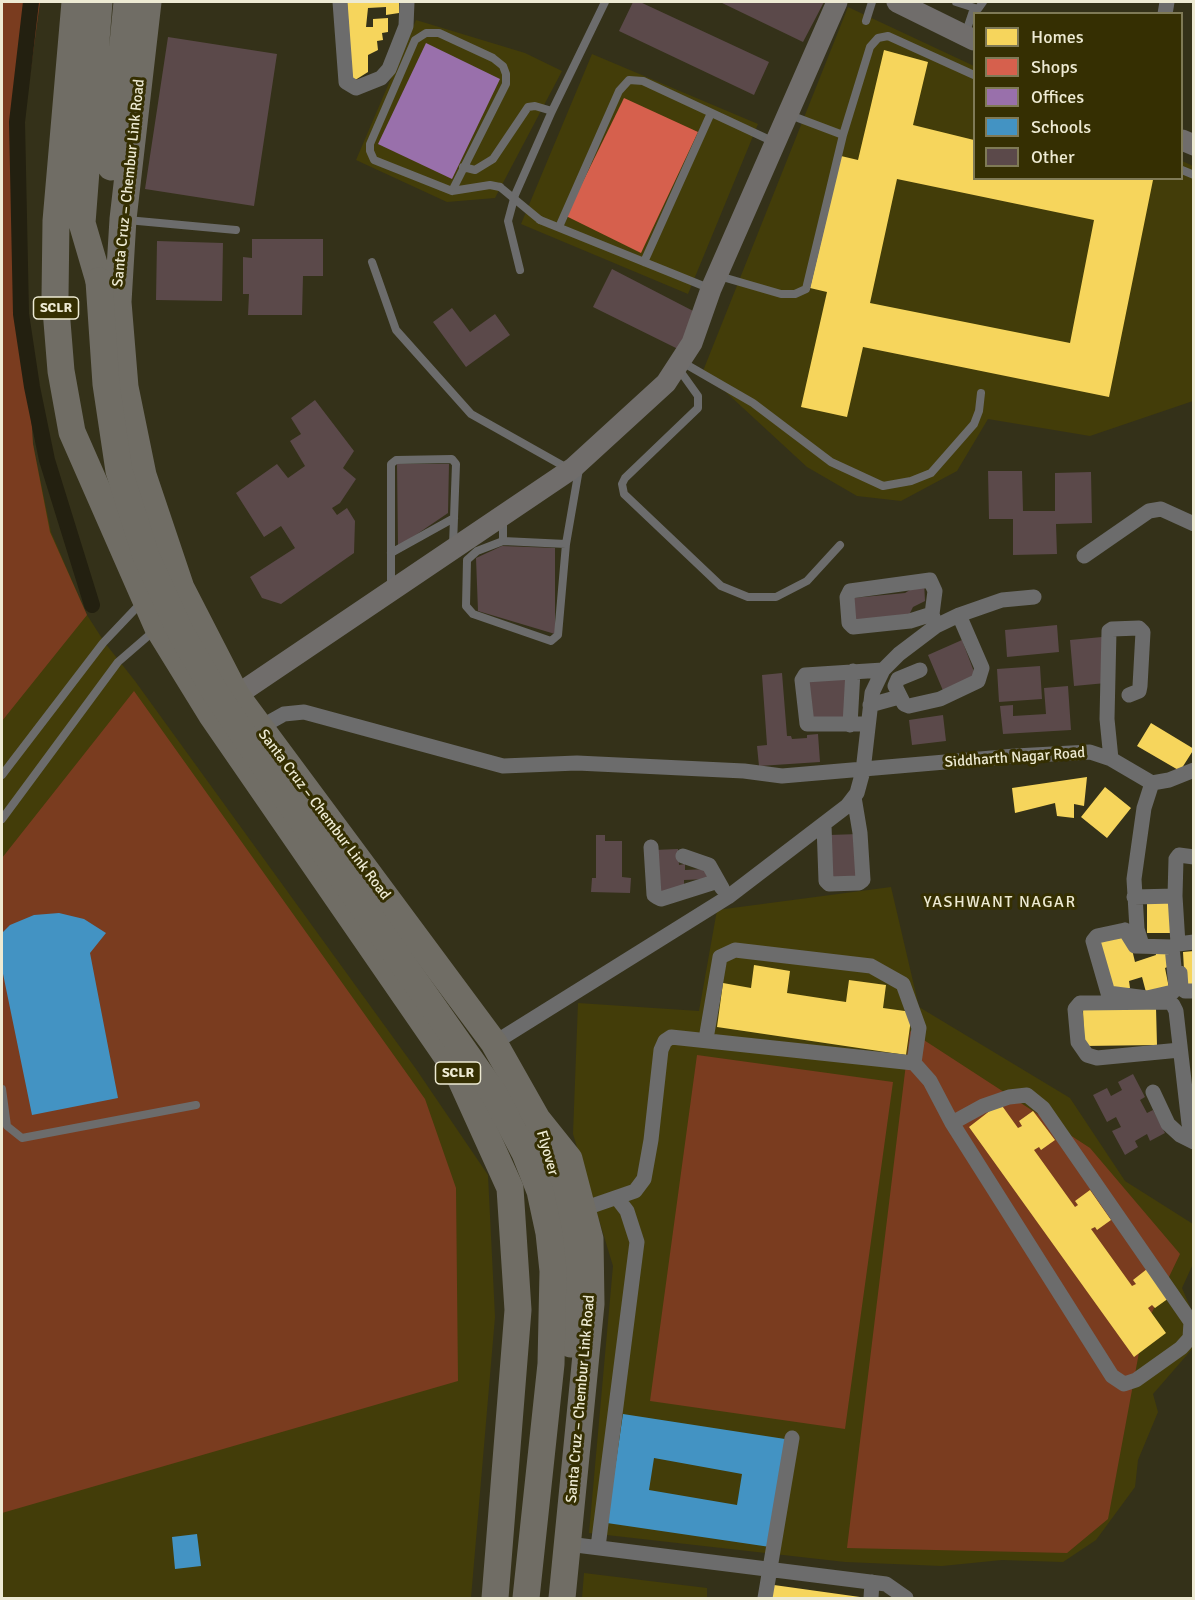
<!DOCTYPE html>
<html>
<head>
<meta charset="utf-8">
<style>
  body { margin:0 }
  #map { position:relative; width:1195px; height:1600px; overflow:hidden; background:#343119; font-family:Signika,sans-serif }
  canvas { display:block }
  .frame { position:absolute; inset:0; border:3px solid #edead3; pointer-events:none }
  .legend { position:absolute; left:973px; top:12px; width:210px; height:168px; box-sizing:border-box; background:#352f02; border:2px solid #7f7a56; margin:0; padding:8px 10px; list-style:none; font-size:18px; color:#edead3 }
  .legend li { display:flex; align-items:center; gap:12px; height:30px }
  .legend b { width:30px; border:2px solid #7f7a56 }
</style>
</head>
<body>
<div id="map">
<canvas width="1195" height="1600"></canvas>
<div class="frame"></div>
<ul class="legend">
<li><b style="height:16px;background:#f6d55c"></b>Homes</li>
<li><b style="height:16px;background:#d6604d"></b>Shops</li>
<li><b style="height:16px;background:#9970ab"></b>Offices</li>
<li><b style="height:16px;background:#4393c3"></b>Schools</li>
<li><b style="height:16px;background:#5b494a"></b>Other</li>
</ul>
</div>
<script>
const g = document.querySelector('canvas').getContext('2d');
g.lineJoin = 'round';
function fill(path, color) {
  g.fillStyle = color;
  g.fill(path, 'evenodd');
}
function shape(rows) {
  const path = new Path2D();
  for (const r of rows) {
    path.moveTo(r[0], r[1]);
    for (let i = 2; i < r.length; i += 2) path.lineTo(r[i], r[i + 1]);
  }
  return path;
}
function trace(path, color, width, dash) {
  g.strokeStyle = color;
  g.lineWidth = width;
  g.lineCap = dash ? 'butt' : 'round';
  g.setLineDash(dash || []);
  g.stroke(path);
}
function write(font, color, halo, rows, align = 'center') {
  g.font = font + ' Signika,sans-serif';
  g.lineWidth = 6;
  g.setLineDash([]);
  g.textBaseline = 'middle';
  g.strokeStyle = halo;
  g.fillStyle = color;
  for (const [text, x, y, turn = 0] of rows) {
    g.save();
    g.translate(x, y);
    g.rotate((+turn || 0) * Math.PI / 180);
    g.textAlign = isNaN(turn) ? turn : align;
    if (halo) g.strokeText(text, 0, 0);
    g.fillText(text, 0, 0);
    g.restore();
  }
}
fill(shape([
  [848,7,974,66,974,178,1182,178,1182,161,1193,166,1193,401,1090,436,988,419,957,471,901,501,857,496,807,467,703,371],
  [416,20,525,53,562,71,495,198,447,202,356,160],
  [592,54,758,124,688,294,521,224],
  [2,176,33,444,51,532,87,615,105,643,135,681,416,1069,488,1175,495,1317,471,1598,2,1598],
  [891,887,919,1007,1070,1098,1125,1181,1193,1224,1193,1264,1182,1288,1193,1314,1193,1348,1153,1394,1158,1412,1138,1460,1135,1487,1096,1540,1063,1562,1002,1560,942,1566,845,1562,589,1533,613,1266,573,1134,578,1003,699,1011,717,910],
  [584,1573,707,1588,707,1598,582,1598]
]), '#433d09');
fill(shape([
  [2,2,40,2,16,177,33,444,50,532,87,615,2,721],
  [134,691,425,1099,456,1188,458,1381,2,1513,2,858],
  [910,1031,1090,1148,1180,1254,1143,1331,1108,1519,1067,1553,847,1548],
  [697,1055,893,1082,845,1429,650,1401]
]), '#7a3c1f');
fill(shape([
  [347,2,399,2,399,13,386,15,386,7,368,8,366,27,373,27,373,19,388,18,388,32,382,33,383,40,377,41,378,50,368,55,368,72,352,82],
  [884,50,928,62,913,125,974,140,974,178,1153,180,1109,397,863,347,847,417,801,407,827,292,810,288,841,156,858,160],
  [897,179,1094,220,1070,343,870,303],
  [1151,723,1194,749,1180,771,1137,746],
  [1087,777,1084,806,1074,804,1074,818,1057,816,1055,803,1015,813,1012,788],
  [1105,787,1131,808,1107,838,1081,817],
  [1147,903,1171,903,1171,933,1147,933],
  [1129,937,1135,962,1156,955,1155,949,1168,947,1170,966,1165,968,1169,988,1147,996,1142,977,1129,981,1130,988,1109,991,1097,941],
  [1194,951,1194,988,1185,988,1183,952],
  [754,965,790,971,787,993,846,1002,849,980,886,985,883,1008,912,1012,906,1055,717,1027,723,983,751,988],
  [1156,1008,1157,1045,1084,1046,1083,1009],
  [1000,1103,1018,1128,1022,1126,1019,1121,1033,1111,1055,1140,1041,1150,1039,1147,1034,1150,1075,1207,1078,1205,1075,1201,1090,1190,1111,1220,1097,1230,1095,1227,1091,1229,1132,1286,1136,1284,1133,1280,1147,1269,1169,1298,1155,1308,1152,1305,1148,1308,1166,1333,1134,1357,969,1127],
  [774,1585,860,1597,859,1598,771,1598]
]), '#f6d55c');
fill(shape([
  [624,98,698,132,641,253,566,216]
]), '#d6604d');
fill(shape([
  [426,43,500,79,452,179,378,144]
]), '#9970ab');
fill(shape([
  [59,913,84,919,106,933,90,953,118,1098,32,1115,2,969,2,933,10,925,34,915],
  [623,1414,785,1439,770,1547,607,1523],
  [654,1458,742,1474,737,1505,649,1490],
  [197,1534,201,1566,175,1569,172,1537]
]), '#4393c3');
trace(shape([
  [31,2,17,122,21,314,32,387,47,460,92,605]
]), '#232010', 16);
fill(shape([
  [633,2,640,2,769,62,754,95,619,31],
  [720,2,824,2,803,42],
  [168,37,277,54,254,206,145,189],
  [252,239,323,239,323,276,303,276,302,315,248,315,249,294,243,294,243,257,252,258],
  [157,241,223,243,222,301,156,300],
  [612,269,699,314,680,350,593,307],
  [452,308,470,332,495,314,510,335,466,367,433,322],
  [315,400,354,451,343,468,356,479,340,503,332,508,337,515,347,508,355,521,354,553,281,604,262,598,250,577,295,548,281,526,264,537,236,493,277,464,288,478,305,466,290,441,301,434,291,418],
  [397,464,449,464,448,513,398,547],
  [988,471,1022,471,1023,511,1055,511,1055,473,1091,472,1092,523,1056,524,1057,554,1013,555,1013,519,989,519],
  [502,546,555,548,555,634,478,611,476,558],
  [924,581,925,601,913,607,909,615,855,622,853,598,905,593],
  [1057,625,1059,652,1007,657,1005,630],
  [1102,637,1106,683,1074,686,1070,640],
  [962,640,976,677,944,693,928,655],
  [1040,666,1042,699,999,702,997,669],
  [782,673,787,736,791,736,792,739,807,738,807,735,818,734,820,762,759,766,757,746,767,745,762,675],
  [846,675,847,722,807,723,806,676],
  [1068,686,1071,730,1003,734,1000,706,1013,705,1013,716,1046,714,1044,688],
  [943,715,946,741,912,745,909,720],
  [859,834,860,880,830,881,829,835],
  [596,835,605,835,605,841,622,841,622,877,631,878,630,893,591,892,592,878,596,878],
  [678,849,679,865,685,864,685,870,707,869,708,879,684,880,684,891,656,893,654,850],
  [1133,1074,1145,1097,1140,1100,1147,1113,1153,1110,1165,1133,1150,1141,1147,1134,1135,1141,1138,1147,1125,1155,1112,1131,1121,1127,1116,1117,1107,1122,1093,1095,1107,1088,1111,1096,1122,1090,1118,1082]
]), '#5b494a');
trace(shape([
  [956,2,978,9,983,2],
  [866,21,872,2],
  [965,35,974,8],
  [843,135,870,47,878,38,888,36,974,75],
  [463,167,475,170,493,159,528,107,535,106,552,111],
  [1182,170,1194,175],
  [452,191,506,84,506,74,503,66,493,58,439,33,426,33,415,40,370,144,370,151,374,160,452,191,490,185,500,187],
  [127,220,236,230],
  [540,220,711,289],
  [559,227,619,91,629,80,643,81,774,142],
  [372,262,396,330,471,414,567,468],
  [644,262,711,113],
  [520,270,508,221,515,195,552,111,605,2],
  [719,276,781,294,795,294,806,289,843,135,790,115],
  [682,362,753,403,831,462,883,486,911,481,931,473,974,424,979,411,981,393],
  [678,368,698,396,698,408,625,478,622,484,624,494,721,586,748,597,776,597,807,581,840,545],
  [503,541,503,518],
  [566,544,503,541,477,551,467,560,466,606,473,614,551,641,558,635,566,544,579,469],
  [391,553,454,518],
  [391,587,391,464,396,460,452,459,456,464,453,545],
  [2,775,103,643,140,604],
  [2,819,118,662,155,630],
  [2,1089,7,1126,22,1138,196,1105]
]), '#6c6c6c', 8);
trace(shape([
  [340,2,346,82,356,88,381,78,389,69,406,26,407,2],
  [1165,14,1167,2],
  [1084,556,1149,511,1161,509,1194,524],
  [932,614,910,621,853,627,849,623,847,597,850,591,930,580,935,591,932,614,936,626],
  [920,670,898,679,895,686,904,704,909,706,940,699,978,681,982,668,959,615],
  [870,705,899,697],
  [868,724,807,724,802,680,805,675,883,670],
  [850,725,853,671],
  [259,728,284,714,304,712,503,766,577,763,744,771,782,776,1015,756,1090,752,1111,759,1152,783,1169,780,1194,770],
  [1111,759,1107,719,1109,631,1112,629,1139,628,1143,632,1140,686,1139,691,1129,695],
  [824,825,826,881,829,884,859,883,863,880,860,833,854,797],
  [651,847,654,895,657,897,661,899,718,881],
  [683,856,709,865,722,888],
  [1175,896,1176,859,1179,855,1194,857],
  [1134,897,1175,896,1178,944,1194,942],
  [1125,930,1135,946,1172,947,1176,987,1173,992,1147,998,1108,993,1093,941,1097,936,1125,930],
  [1142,945,1137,929,1134,879,1144,808,1152,783],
  [1180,973,1181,988,1185,991,1194,991],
  [706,1039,720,957,735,950,871,966,903,984,919,1028,914,1063],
  [494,1043,728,897,847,806,857,793,863,771,872,693,883,670,899,654,936,626,959,615,1002,600,1034,597],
  [1180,1050,1097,1058,1087,1055,1078,1042,1075,1009,1080,1003,1169,1002,1173,1005,1176,1011,1189,1124,1194,1130],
  [1153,1092,1168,1124,1180,1135,1194,1142],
  [583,1209,635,1191,644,1179,651,1140,661,1050,665,1041,671,1037,914,1063,930,1081,952,1123,1112,1376,1124,1384,1136,1380,1181,1348,1190,1338,1191,1322,1043,1108,1027,1095,1009,1097,983,1106,952,1123],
  [568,1544,886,1584,906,1598],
  [598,1547,637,1242,627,1211,617,1198],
  [765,1598,792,1438],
  [871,1598,872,1582]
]), '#6c6c6c', 15);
trace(shape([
  [897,2,974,40],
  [1182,140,1194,145],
  [225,703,573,468,666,383,692,343,711,289,837,2]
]), '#706d6b', 21);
trace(shape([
  [75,2,56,221,55,297,61,371,72,432,158,628,211,714,457,1071,510,1188,518,1310,495,1598],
  [148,2,123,219,118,302,125,387,143,475,181,588,236,695,494,1043,537,1119,569,1159,590,1239,591,1304,562,1598],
  [111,167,127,2],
  [99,281,82,223,99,2],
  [539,1129,568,1230,572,1271,571,1344]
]), '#706d65', 27);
trace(shape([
  [500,187,540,220]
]), '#6c6c6c', 8);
trace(shape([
  [99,281,106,384,119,471,146,556,181,633,215,692,278,786,493,1092,525,1153,540,1191,549,1233,553,1271,551,1364,526,1598]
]), '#706d65', 27);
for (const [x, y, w] of [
  [56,308,45],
  [458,1073,45]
]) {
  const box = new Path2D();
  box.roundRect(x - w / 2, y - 11, w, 22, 4.5);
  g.fillStyle = '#352f02';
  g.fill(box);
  trace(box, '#edead3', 1.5);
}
write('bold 14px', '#edead3', null, [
  ["SCLR",56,308],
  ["SCLR",458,1073]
]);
write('15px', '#edead3', '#352f02', [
  ["Santa Cruz – Chembur Link Road",129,183,-84],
  ["Siddharth Nagar Road",1015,758,-4],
  ["Santa Cruz – Chembur Link Road",324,815,53],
  ["Flyover",547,1153,74],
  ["Santa Cruz – Chembur Link Road",581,1399,-85]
]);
g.letterSpacing = '1.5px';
write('16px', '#edead3', '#352f02', [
  ["YASHWANT NAGAR",1000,903]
]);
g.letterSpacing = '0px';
</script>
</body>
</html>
